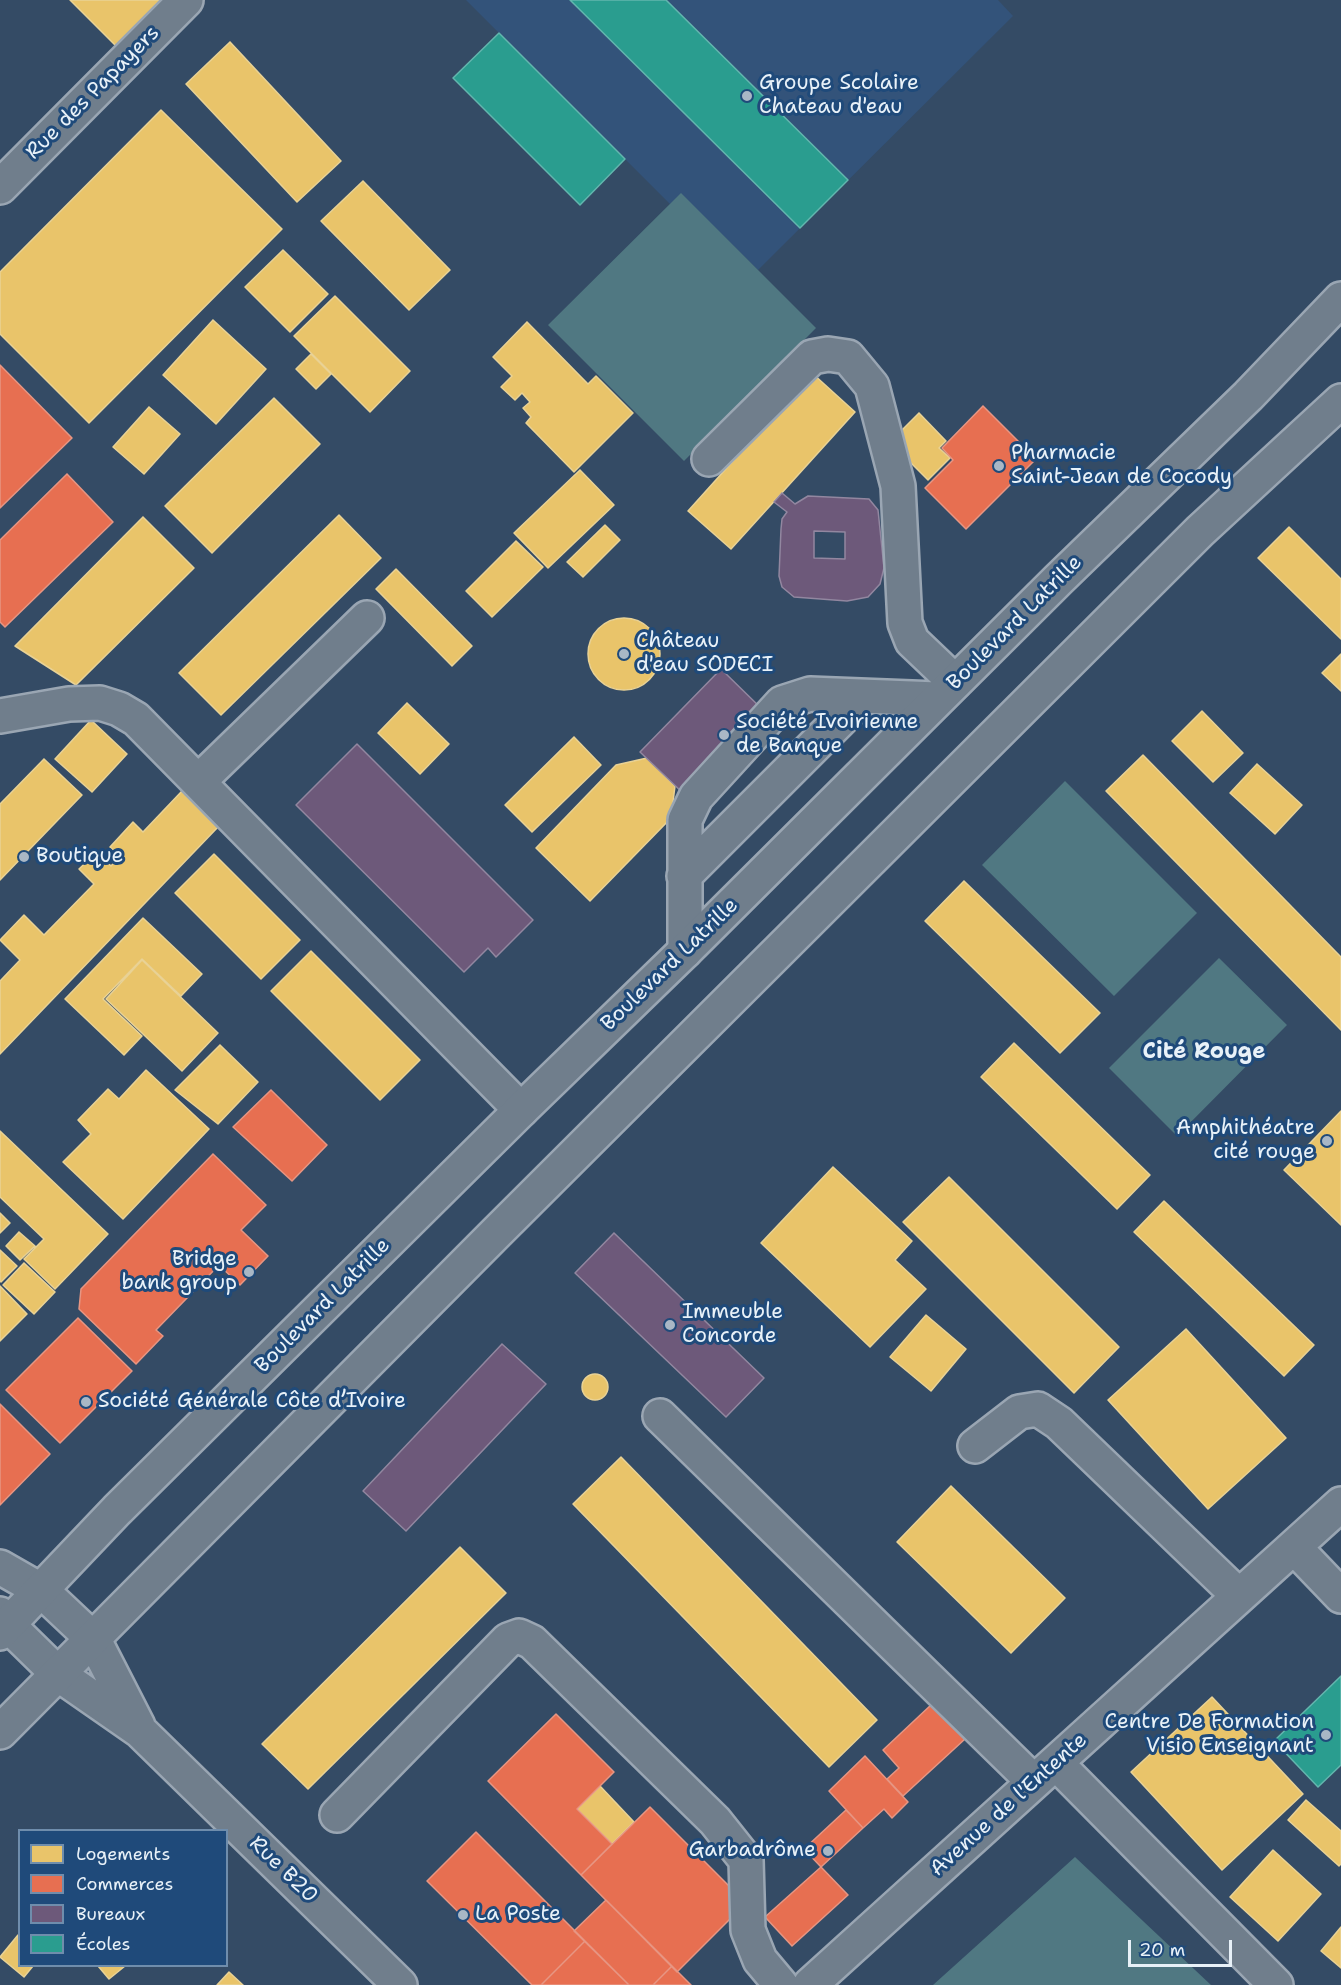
<!DOCTYPE html>
<html>
<head>
<meta charset="utf-8">
<style>
  body { margin:0 }
  #map { position:relative; width:1341px; height:1985px; overflow:hidden; background:#344b65; font-family:"Shantell Sans",sans-serif }
  canvas { display:block }
  .legend { position:absolute; left:18px; top:1829px; width:210px; height:138px; box-sizing:border-box; background:#1f4a7a; border:2px solid #6f8dac; margin:0; padding:8px 10px; list-style:none; font-size:18px; color:#e8f1f8 }
  .legend li { display:flex; align-items:center; gap:12px; height:30px }
  .legend b { width:30px; border:2px solid #6f8dac }
  .scale { position:absolute; left:1128px; top:1940px; width:104px; height:27px; box-sizing:border-box; border:3px solid #e8f1f8; border-top:0; padding-left:8px; font-size:18px; line-height:21px; white-space:nowrap; color:#e8f1f8; -webkit-text-stroke:4px #1f4a7a; paint-order:stroke }
</style>
</head>
<body>
<div id="map">
<canvas width="1341" height="1985"></canvas>
<ul class="legend">
<li><b style="height:16px;background:#e9c46a"></b>Logements</li>
<li><b style="height:16px;background:#e76f51"></b>Commerces</li>
<li><b style="height:16px;background:#6d597a"></b>Bureaux</li>
<li><b style="height:16px;background:#2a9d8f"></b>Écoles</li>
</ul>
<div class="scale">20 m</div>
</div>
<script>
const g = document.querySelector('canvas').getContext('2d');
g.lineJoin = 'round';
function fill(path, color) {
  g.fillStyle = color;
  g.fill(path, 'evenodd');
}
function shape(rows) {
  const path = new Path2D();
  for (const r of rows) {
    if (r.length === 3) {
      path.moveTo(r[0] + r[2], r[1]);
      path.arc(r[0], r[1], r[2], 0, 2 * Math.PI);
      continue;
    }
    path.moveTo(r[0], r[1]);
    for (let i = 2; i < r.length; i += 2) path.lineTo(r[i], r[i + 1]);
  }
  return path;
}
function trace(path, color, width, dash) {
  g.strokeStyle = color;
  g.lineWidth = width;
  g.lineCap = dash ? 'butt' : 'round';
  g.setLineDash(dash || []);
  g.stroke(path);
}
function write(font, color, halo, rows, align = 'center') {
  g.font = font + ' "Shantell Sans",sans-serif';
  g.lineWidth = 6;
  g.setLineDash([]);
  g.textBaseline = 'middle';
  g.strokeStyle = halo;
  g.fillStyle = color;
  for (const [text, x, y, turn = 0] of rows) {
    g.save();
    g.translate(x, y);
    g.rotate((+turn || 0) * Math.PI / 180);
    g.textAlign = isNaN(turn) ? turn : align;
    if (halo) g.strokeText(text, 0, 0);
    g.fillText(text, 0, 0);
    g.restore();
  }
}
fill(shape([
  [466,0,998,0,1013,16,758,270,681,194,670,204]
]), '#33537a');
fill(shape([
  [681,193,816,328,684,461,548,325],
  [1065,781,1197,913,1114,996,982,865],
  [1219,958,1287,1025,1177,1136,1109,1068],
  [1075,1857,1211,1985,933,1985]
]), '#507882');
const homes = shape([
  [70,0,172,0,121,51,70,0],
  [230,42,341,161,297,202,186,84,230,42],
  [161,110,282,229,89,423,0,334,0,272,161,110],
  [363,181,450,270,409,310,321,221,363,181],
  [283,250,328,294,290,332,245,287,283,250],
  [335,296,410,371,370,412,294,336,335,296],
  [213,320,266,369,216,424,163,375,213,320],
  [527,322,588,384,596,376,633,413,574,472,526,423,531,417,523,408,530,402,522,393,515,400,501,387,512,376,493,357,527,322],
  [311,354,331,374,316,389,296,369,311,354],
  [812,373,855,412,731,549,688,511,812,373],
  [274,398,320,444,212,553,165,506,274,398],
  [149,407,180,434,144,474,113,447,149,407],
  [919,413,946,441,939,448,950,458,928,480,890,442,919,413],
  [580,470,614,505,548,568,514,533,580,470],
  [339,515,381,558,221,715,179,673,339,515],
  [143,517,194,568,76,685,15,646,143,517],
  [605,525,620,540,583,577,567,562,605,525],
  [1289,527,1341,579,1341,639,1258,558,1289,527],
  [516,541,543,567,492,617,466,591,516,541],
  [396,569,472,646,452,666,376,589,396,569],
  [624,654,36],
  [1341,654,1341,691,1322,673,1341,654],
  [407,703,449,744,420,774,378,733,407,703],
  [1202,711,1243,753,1213,782,1172,741,1202,711],
  [91,720,127,754,92,792,55,759,91,720],
  [574,737,601,765,532,832,505,805,574,737],
  [1143,755,1341,957,1341,1030,1106,791,1143,755],
  [647,758,675,786,671,818,590,901,536,848,616,765,647,758],
  [44,759,82,795,0,880,0,804,44,759],
  [1257,764,1302,805,1275,834,1230,793,1257,764],
  [182,791,219,826,0,1054,0,981,20,960,0,940,24,915,44,935,94,884,79,869,97,852,111,866,120,856,110,847,133,822,143,832,182,791],
  [214,854,300,940,261,979,175,893,214,854],
  [964,881,1100,1013,1060,1053,925,921,964,881],
  [143,918,202,974,181,996,142,959,103,999,142,1036,124,1055,65,999,143,918],
  [311,951,420,1060,380,1100,271,991,311,951],
  [142,960,218,1033,182,1071,106,999,142,960],
  [1014,1043,1150,1175,1117,1209,981,1077,1014,1043],
  [220,1045,258,1082,218,1124,175,1090,220,1045],
  [146,1070,209,1129,123,1219,63,1162,91,1134,78,1120,108,1089,119,1099,146,1070],
  [1341,1111,1341,1225,1284,1170,1341,1111],
  [0,1131,108,1234,55,1289,24,1259,44,1239,0,1197,0,1131],
  [833,1167,912,1241,895,1260,926,1289,870,1347,761,1243,833,1167],
  [949,1177,1119,1347,1074,1393,903,1222,949,1177],
  [1164,1201,1314,1345,1284,1376,1134,1232,1164,1201],
  [0,1213,10,1223,0,1233,0,1213],
  [19,1232,35,1246,20,1260,6,1246,19,1232],
  [0,1250,17,1266,1,1282,0,1281,0,1250],
  [24,1263,55,1292,34,1314,3,1285,24,1263],
  [0,1286,27,1314,0,1341,0,1286],
  [926,1315,966,1349,931,1391,890,1357,926,1315],
  [1186,1329,1286,1438,1208,1509,1108,1400,1186,1329],
  [595,1387,13],
  [621,1457,877,1720,829,1767,573,1504,621,1457],
  [951,1486,1065,1598,1011,1653,897,1542,951,1486],
  [460,1547,506,1593,308,1789,262,1744,460,1547],
  [1212,1697,1303,1794,1222,1870,1131,1772,1212,1697],
  [600,1786,634,1822,612,1844,577,1809,600,1786],
  [1306,1800,1341,1831,1341,1864,1339,1866,1288,1820,1306,1800],
  [1273,1850,1321,1894,1278,1941,1230,1897,1273,1850],
  [1341,1927,1341,1968,1321,1951,1341,1927],
  [18,1935,20,1966,33,1966,24,1977,0,1957,18,1935],
  [98,1966,125,1966,109,1979,98,1966],
  [229,1972,243,1985,217,1985,229,1972]
]);
fill(homes, '#e9c46a');
trace(homes, '#e9d295', 1.5);
const shops = shape([
  [0,365,72,438,0,508,0,365],
  [983,406,1036,459,966,529,925,488,953,460,942,448,983,406],
  [67,474,113,522,5,627,0,622,0,540,67,474],
  [271,1090,327,1145,292,1181,233,1127,271,1090],
  [213,1154,266,1205,241,1230,268,1256,240,1285,219,1265,156,1330,163,1336,136,1364,79,1309,81,1289,213,1154],
  [78,1318,132,1371,60,1443,6,1390,78,1318],
  [0,1404,50,1454,0,1505,0,1404],
  [932,1704,965,1739,903,1796,887,1779,899,1768,883,1750,932,1704],
  [556,1714,614,1772,577,1809,612,1844,581,1875,488,1781,556,1714],
  [865,1756,908,1802,892,1818,884,1809,863,1828,829,1791,865,1756],
  [650,1807,746,1903,677,1972,581,1875,650,1807],
  [846,1810,863,1828,821,1867,804,1849,846,1810],
  [476,1832,585,1941,541,1985,532,1985,427,1881,476,1832],
  [821,1867,848,1895,792,1946,765,1917,821,1867],
  [606,1900,672,1966,653,1985,629,1985,574,1931,606,1900],
  [585,1941,629,1985,541,1985,585,1941],
  [672,1966,691,1985,653,1985,672,1966]
]);
fill(shops, '#e76f51');
trace(shops, '#e79683', 1.5);
const offices = shape([
  [782,493,795,504,808,496,869,499,878,510,884,568,880,584,868,597,847,601,794,597,782,587,779,576,781,529,782,519,787,512,774,502,782,493],
  [814,531,845,532,845,559,814,558,814,531],
  [721,669,765,712,685,795,640,752,721,669],
  [357,744,533,920,496,957,488,948,464,972,296,805,357,744],
  [614,1233,764,1378,726,1417,575,1273,614,1233],
  [502,1344,546,1384,406,1531,363,1491,502,1344]
]);
fill(offices, '#6d597a');
trace(offices, '#9287a0', 1.5);
const schools = shape([
  [570,0,666,0,848,180,800,228,570,0],
  [499,33,625,159,580,205,453,78,499,33],
  [1341,1676,1341,1765,1318,1787,1274,1741,1341,1676]
]);
fill(schools, '#2a9d8f');
trace(schools, '#63b6ae', 1.5);
const minor = shape([
  [0,187,186,0],
  [709,459,812,357,828,354,848,357,872,386,898,486,905,623,912,641,955,682],
  [0,716,69,704,100,703,119,709,136,719,521,1110],
  [198,782,367,618],
  [684,876,863,697],
  [685,951,685,820,696,797,782,703,810,694,937,699],
  [660,1416,1034,1782],
  [975,1446,1019,1412,1038,1409,1059,1423,1239,1596],
  [1294,1547,1341,1596],
  [0,1567,42,1591,94,1640,138,1726],
  [0,1614,8,1625,58,1674,140,1731,400,1985],
  [1056,1763,1276,1985],
  [337,1815,508,1640,519,1636,532,1642,715,1821,746,1860,748,1930,760,1960,781,1985],
  [810,1985,1341,1504]
]);
const major = shape([
  [0,1633,117,1510,521,1110,685,951,1059,579,1248,396,1341,299],
  [0,1732,496,1233,1200,531,1341,401]
]);
trace(minor, '#9aa6b3', 38);
trace(major, '#9aa6b3', 38);
trace(minor, '#707e8c', 33);
trace(major, '#707e8c', 33);
for (const [x, y, r, color] of [
  [747,96,6,"#a9b7c5"],
  [999,466,6,"#a9b7c5"],
  [624,654,6,"#a9b7c5"],
  [724,735,6,"#a9b7c5"],
  [24,857,6,"#a9b7c5"],
  [1327,1141,6,"#a9b7c5"],
  [249,1272,6,"#a9b7c5"],
  [670,1325,6,"#a9b7c5"],
  [86,1402,6,"#a9b7c5"],
  [1326,1735,6,"#a9b7c5"],
  [828,1851,6,"#a9b7c5"],
  [463,1915,6,"#a9b7c5"]
]) {
  const dot = new Path2D();
  dot.arc(x, y, r, 0, 2 * Math.PI);
  g.fillStyle = color;
  g.fill(dot);
  trace(dot, '#1f4a7a', 2);
}
write('21px', '#e8f1f8', '#1f4a7a', [
  ["Groupe Scolaire",759,84],
  ["Chateau d'eau",759,108],
  ["Pharmacie",1011,454],
  ["Saint-Jean de Cocody",1011,478],
  ["Château",636,642],
  ["d'eau SODECI",636,666],
  ["Société Ivoirienne",736,723],
  ["de Banque",736,747],
  ["Boutique",36,857],
  ["Amphithéatre",1315,1129,"right"],
  ["cité rouge",1315,1153,"right"],
  ["Bridge",237,1260,"right"],
  ["bank group",237,1284,"right"],
  ["Immeuble",682,1313],
  ["Concorde",682,1337],
  ["Société Générale Côte d’Ivoire",98,1402],
  ["Centre De Formation",1314,1723,"right"],
  ["Visio Enseignant",1314,1747,"right"],
  ["Garbadrôme",816,1851,"right"],
  ["La Poste",475,1915]
], 'left');
write('21px', '#e8f1f8', '#1f4a7a', [
  ["Rue des Papayers",93,93,-45],
  ["Boulevard Latrille",1015,623,-45],
  ["Boulevard Latrille",670,965,-44],
  ["Boulevard Latrille",323,1306,-45],
  ["Avenue de l'Entente",1009,1805,-42],
  ["Rue B20",283,1870,44]
]);
write('bold 22px', '#e8f1f8', '#1f4a7a', [
  ["Cité Rouge",1204,1052]
]);
</script>
</body>
</html>
